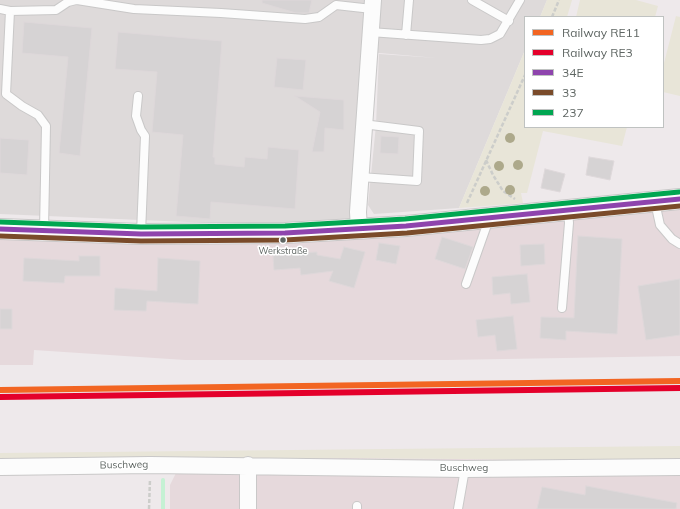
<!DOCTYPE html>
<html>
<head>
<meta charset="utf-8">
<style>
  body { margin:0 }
  #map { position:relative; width:680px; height:509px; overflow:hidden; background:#eee9eb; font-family:Mulish,sans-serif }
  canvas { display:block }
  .legend { position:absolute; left:524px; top:16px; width:140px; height:112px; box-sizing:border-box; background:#fff; border:1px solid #bfc2c1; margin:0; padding:5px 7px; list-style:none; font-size:12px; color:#5f6663 }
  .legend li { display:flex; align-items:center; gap:8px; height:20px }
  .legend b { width:20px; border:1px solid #bfc2c1 }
</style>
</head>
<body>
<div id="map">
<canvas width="680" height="509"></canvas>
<ul class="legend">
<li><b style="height:5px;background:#f26522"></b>Railway RE11</li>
<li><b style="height:5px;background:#e4002b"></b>Railway RE3</li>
<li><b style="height:5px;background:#8e44ad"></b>34E</li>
<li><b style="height:5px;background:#7a4b2a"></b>33</li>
<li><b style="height:5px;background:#00a651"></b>237</li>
</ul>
</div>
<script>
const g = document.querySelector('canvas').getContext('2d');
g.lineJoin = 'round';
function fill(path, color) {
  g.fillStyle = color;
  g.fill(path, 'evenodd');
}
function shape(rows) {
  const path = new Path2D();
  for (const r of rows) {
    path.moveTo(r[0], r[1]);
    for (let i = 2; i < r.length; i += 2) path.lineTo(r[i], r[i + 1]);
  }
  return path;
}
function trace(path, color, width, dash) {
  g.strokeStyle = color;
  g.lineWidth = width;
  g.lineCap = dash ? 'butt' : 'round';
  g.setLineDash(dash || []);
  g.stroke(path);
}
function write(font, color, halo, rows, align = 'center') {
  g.font = font + ' Mulish,sans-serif';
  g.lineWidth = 3;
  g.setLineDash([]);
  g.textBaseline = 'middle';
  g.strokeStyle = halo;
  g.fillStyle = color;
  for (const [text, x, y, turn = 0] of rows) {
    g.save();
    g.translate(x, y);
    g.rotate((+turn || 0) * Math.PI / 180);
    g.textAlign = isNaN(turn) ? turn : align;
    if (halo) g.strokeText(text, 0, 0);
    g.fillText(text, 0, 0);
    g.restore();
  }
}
fill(shape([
  [680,203,680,356,447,360,185,360,34,350,33,365,0,365,0,231,275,240],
  [346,458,680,461,680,509,170,509,170,485,183,459]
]), '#e6d9dc');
fill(shape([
  [0,0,547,0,540,17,525,17,525,50,459,208,374,214,368,205,376,125,379,54,437,58,368,52,355,222,258,225,0,214]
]), '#dedada');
fill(shape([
  [547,0,572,0,567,17,540,17],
  [580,0,636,0,658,6,655,17,576,17],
  [676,16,680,17,680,96,663,92,663,67],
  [525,50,525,127,627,127,622,146,543,131,527,193,521,193,523,203,459,208],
  [680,446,680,461,346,458,183,459,0,462,0,453]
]), '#e8e5d8');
trace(shape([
  [163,509,163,480]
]), '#c5f1d4', 4);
const building = shape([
  [262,0,312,0,309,13,296,13,262,3,262,0],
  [24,22,92,28,80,156,59,153,68,57,22,53,24,22],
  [118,32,222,41,213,157,215,157,215,164,244,167,245,157,267,159,268,147,299,150,295,209,211,202,210,219,176,216,183,135,152,132,157,72,115,69,118,32],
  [277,58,306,60,303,90,274,87,277,58],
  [295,96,344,100,344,130,325,128,324,152,312,152,320,112,295,96],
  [381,136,399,137,398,154,380,153,381,136],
  [0,138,29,140,27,175,0,173,0,138],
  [589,157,614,161,610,180,586,175,589,157],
  [545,169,565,174,560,192,541,188,545,169],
  [578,236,622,239,617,334,566,331,566,340,540,338,541,317,574,318,578,236],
  [442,237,473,247,465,269,435,259,442,237],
  [379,243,400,246,396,264,376,260,379,243],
  [544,244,545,264,521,266,520,245,544,244],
  [344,247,365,252,354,288,329,281,333,271,301,275,300,268,274,270,273,255,301,251,301,253,317,252,317,255,340,259,344,247],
  [79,256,100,256,100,276,65,276,64,283,23,281,24,258,79,261,79,256],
  [158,258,200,261,198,304,147,301,146,311,114,310,115,288,157,291,158,258],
  [527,274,530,302,511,304,510,293,493,295,492,277,527,274],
  [680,279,680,335,646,340,638,286,680,279],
  [0,309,12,309,12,329,0,329,0,309],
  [513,316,517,349,497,351,495,335,478,337,476,320,513,316],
  [586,486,677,503,676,509,537,509,542,487,585,495,586,486]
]);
fill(building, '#d6d3d4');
trace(building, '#ded8da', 1);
const service = shape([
  [77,0,134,9,221,13,305,19,319,17,336,5,372,9],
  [472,0,509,21],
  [0,9,10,11,56,10,68,2,76,0],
  [10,11,6,94,22,106,38,115,46,126,44,230],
  [370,32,481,40,490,39,500,34,520,0],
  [406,35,409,0],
  [138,96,136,116,141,130,145,136,141,233],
  [360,177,417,181,419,131,363,124],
  [655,202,660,225,672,239,680,244],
  [466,284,489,219],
  [562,308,569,223,568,211],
  [357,509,357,506],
  [458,509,465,469]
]);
const minor = shape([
  [359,229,358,212,373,0],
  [248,465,248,509],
  [0,467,150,465,465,469,680,467]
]);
const tertiary = shape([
  [0,229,141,234,285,233,406,226,680,199]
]);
trace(service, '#c9c8c8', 10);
trace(minor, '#c9c8c8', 18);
trace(tertiary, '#c9c8c8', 22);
trace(shape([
  [552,17,559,0],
  [486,160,493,175,503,191,515,199],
  [467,203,525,75],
  [149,509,150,479]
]), '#cccdca', 2.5, [4, 2]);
trace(service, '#fcfcfc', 8);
trace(minor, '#fcfcfc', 16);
trace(tertiary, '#fcfcfc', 20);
trace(shape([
  [0,229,141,234,285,233,406,226,680,199]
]), '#8e44ad', 5);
trace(shape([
  [0,236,141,241,285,240,407,233,680,206]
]), '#7a4b2a', 5);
trace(shape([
  [0,222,141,227,285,226,405,219,679,192]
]), '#00a651', 5);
trace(shape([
  [0,390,680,381]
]), '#f26522', 6);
trace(shape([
  [0,397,680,388]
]), '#e4002b', 6);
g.fillStyle = '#ada98b';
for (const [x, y] of [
  [510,138],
  [518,165],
  [499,166],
  [510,190],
  [485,191]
]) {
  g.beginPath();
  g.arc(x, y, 5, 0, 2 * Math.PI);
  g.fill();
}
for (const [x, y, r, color] of [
  [283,240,3.5,"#5f6663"]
]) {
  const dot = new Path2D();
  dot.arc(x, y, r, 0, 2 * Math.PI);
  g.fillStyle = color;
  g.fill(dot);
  trace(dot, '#fff', 1.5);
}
write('9px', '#5f6663', '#fff', [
  ["Werkstraße",283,251]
]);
write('10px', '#5f6663', '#fff', [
  ["Buschweg",124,465,-1],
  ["Buschweg",464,468]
]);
</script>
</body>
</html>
